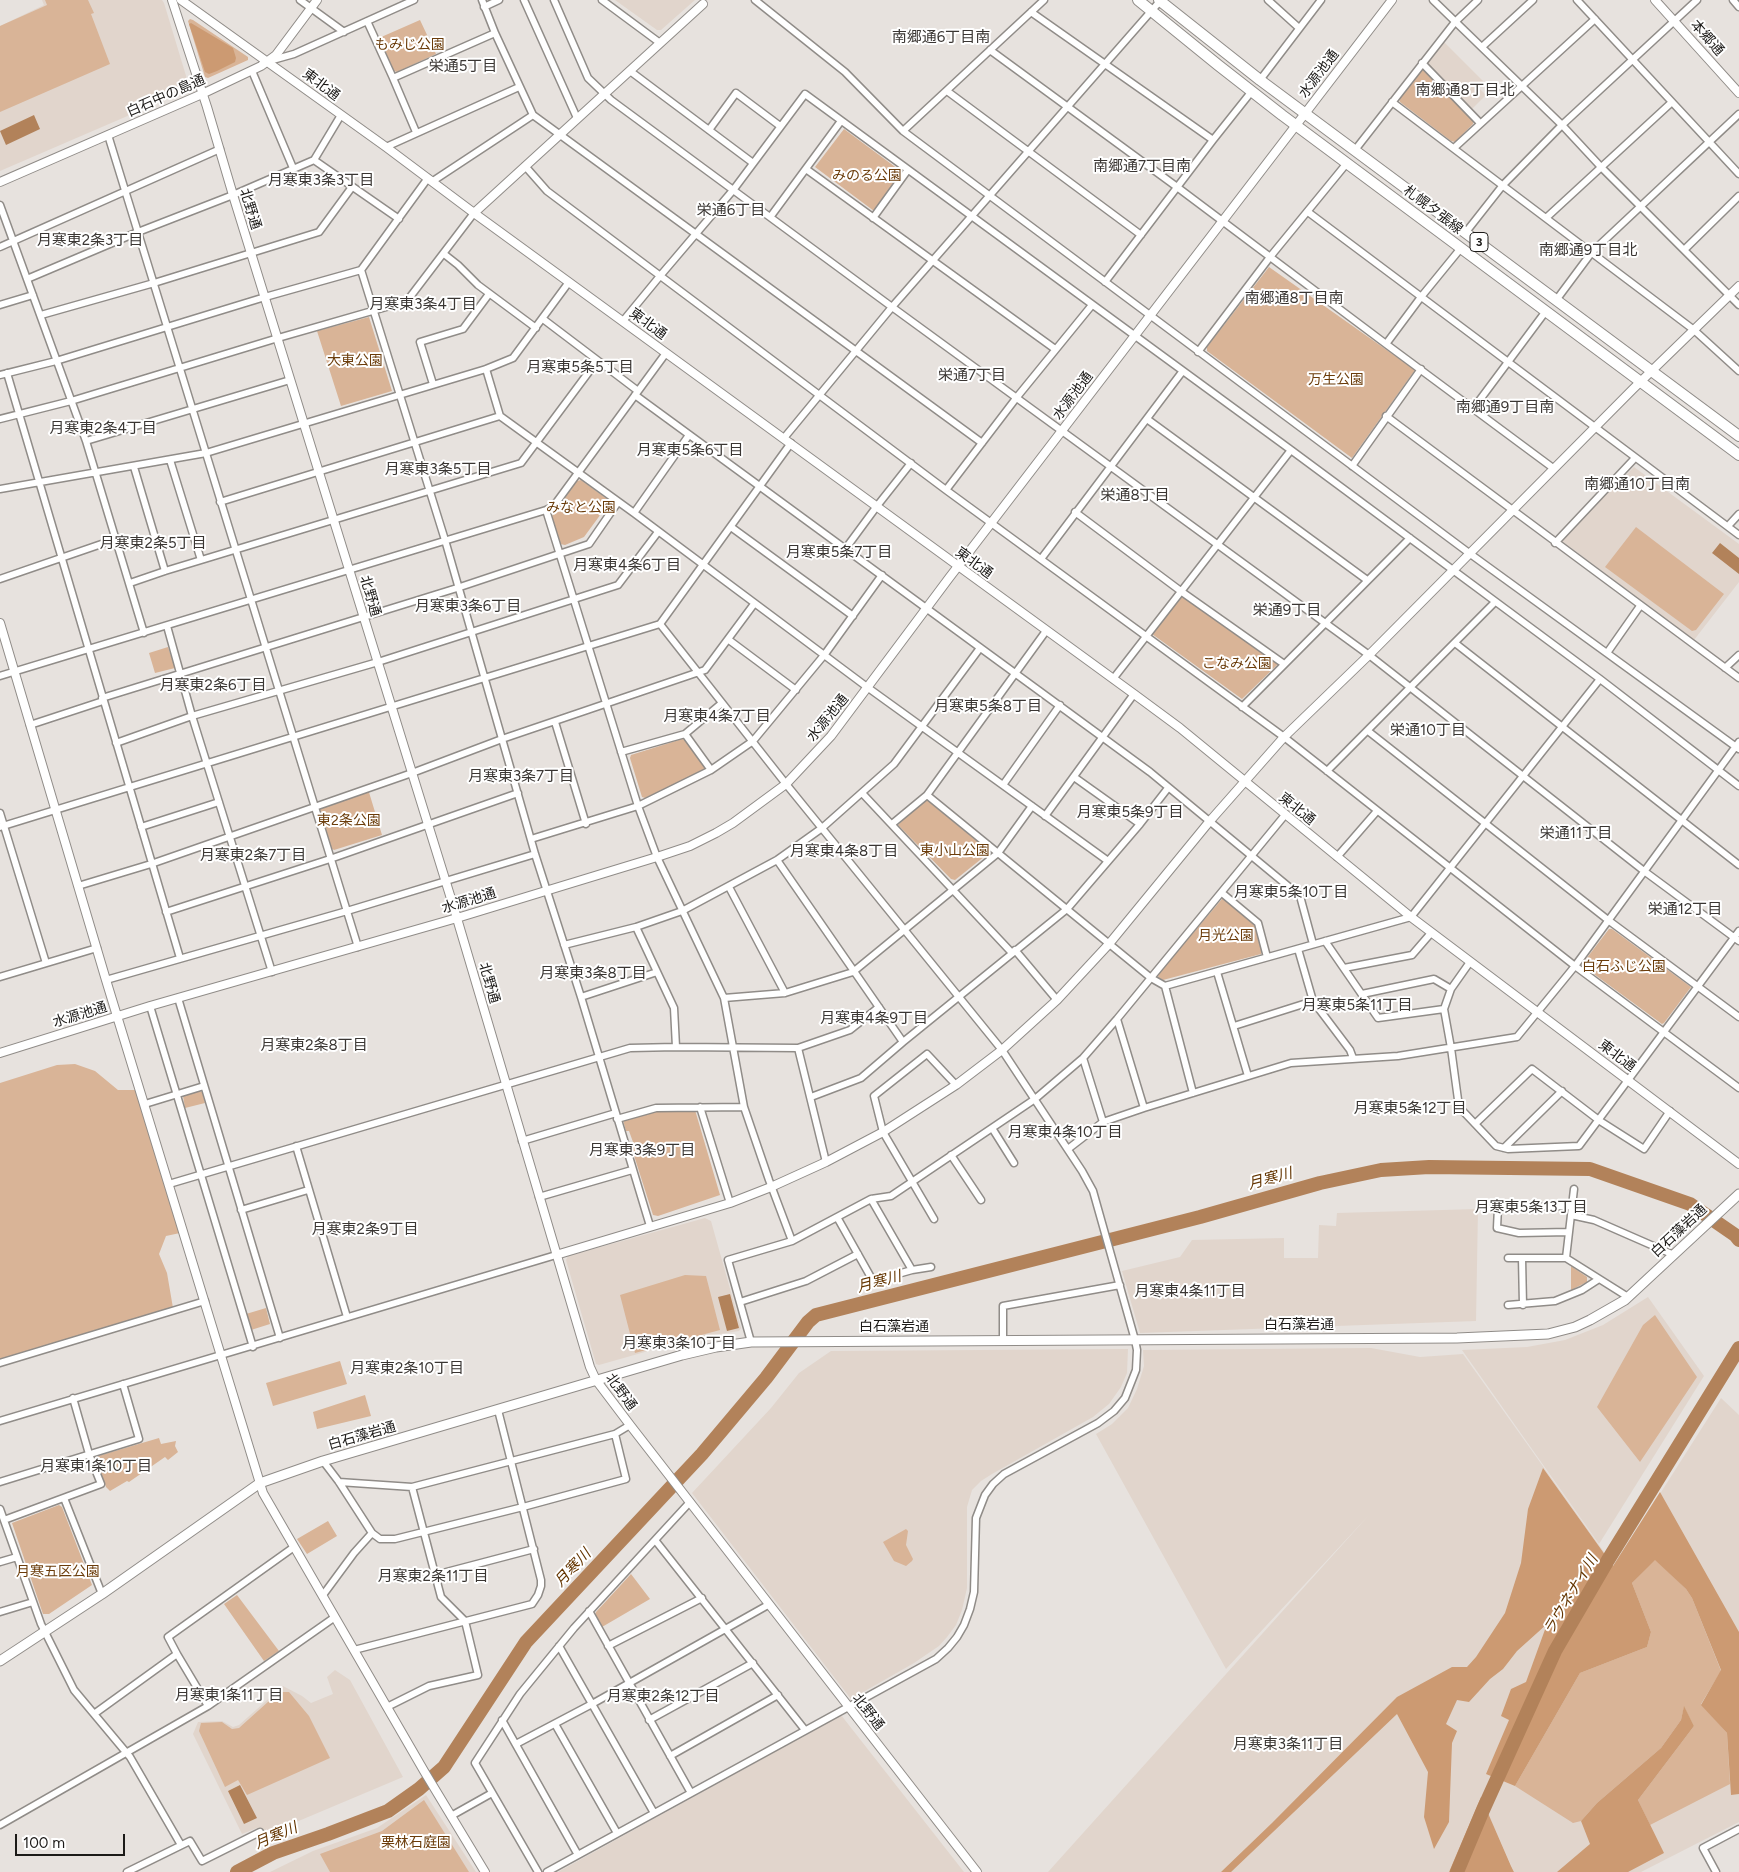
<!DOCTYPE html>
<html>
<head>
<meta charset="utf-8">
<style>
  body { margin:0 }
  #map { position:relative; width:1739px; height:1872px; overflow:hidden; background:#e7e2de; font-family:Figtree,sans-serif }
  canvas { display:block }
  .scale { position:absolute; left:15px; top:1834px; width:110px; height:22px; box-sizing:border-box; border:2px solid #1c1a18; border-top:0; padding-left:6px; font-size:15px; line-height:18px; white-space:nowrap; color:#1c1a18; -webkit-text-stroke:4px #fff; paint-order:stroke }
</style>
</head>
<body>
<div id="map">
<canvas width="1739" height="1872"></canvas>
<div class="scale">100 m</div>
</div>
<script>
const g = document.querySelector('canvas').getContext('2d');
g.lineJoin = 'round';
function fill(path, color) {
  g.fillStyle = color;
  g.fill(path, 'evenodd');
}
function shape(rows) {
  const path = new Path2D();
  for (const r of rows) {
    path.moveTo(r[0], r[1]);
    for (let i = 2; i < r.length; i += 2) path.lineTo(r[i], r[i + 1]);
  }
  return path;
}
function trace(path, color, width, dash) {
  g.strokeStyle = color;
  g.lineWidth = width;
  g.lineCap = dash ? 'butt' : 'round';
  g.setLineDash(dash || []);
  g.stroke(path);
}
function write(font, color, halo, rows, align = 'center') {
  g.font = font + ' Figtree,"Noto Sans JP",sans-serif';
  g.lineWidth = 4;
  g.setLineDash([]);
  g.textBaseline = 'middle';
  g.strokeStyle = halo;
  g.fillStyle = color;
  for (const [text, x, y, turn = 0] of rows) {
    g.save();
    g.translate(x, y);
    g.rotate((+turn || 0) * Math.PI / 180);
    g.textAlign = isNaN(turn) ? turn : align;
    if (halo) g.strokeText(text, 0, 0);
    g.fillText(text, 0, 0);
    g.restore();
  }
}
fill(shape([
  [42,0,162,0,164,3,190,89,0,171,0,26,44,5],
  [615,0,695,0,661,30,657,30],
  [1444,42,1484,82,1479,88,1486,95,1470,111,1426,65],
  [1634,467,1739,544,1739,582,1694,640,1562,541,1562,539],
  [1478,1209,1476,1321,1140,1333,1122,1271,1180,1257,1192,1240,1284,1238,1284,1258,1318,1258,1319,1225,1336,1226,1337,1213],
  [705,1218,711,1221,741,1328,739,1331,694,1338,599,1365,596,1364,566,1260,568,1256],
  [1648,1297,1704,1376,1599,1544,1462,1350,1527,1347,1565,1340,1603,1325],
  [1371,1348,1420,1357,1463,1354,1614,1566,1721,1398,1739,1415,1739,1822,1641,1872,1514,1872,1481,1798,1449,1872,1048,1872,1369,1515,1226,1669,1096,1434,1112,1424,1128,1408,1137,1389,1144,1366,1143,1350],
  [1128,1349,1127,1373,1121,1387,1109,1404,1093,1417,992,1474,981,1481,972,1490,967,1507,967,1588,962,1610,956,1625,947,1637,939,1646,914,1663,851,1699,692,1493,771,1408,799,1373,831,1351],
  [335,1670,350,1680,403,1777,263,1836,257,1828,242,1834,193,1734,198,1722,222,1721,233,1727,239,1725,283,1686,302,1696,311,1703,333,1694,327,1677],
  [841,1715,964,1872,558,1872],
  [426,1795,476,1872,270,1872,313,1851,377,1828]
]), '#e1d5cc');
fill(shape([
  [45,0,88,0,94,13,91,14,110,64,0,112,0,26,47,5],
  [190,19,193,20,248,57,248,60,208,78,205,77,188,21],
  [420,20,436,54,397,72,394,71,379,38],
  [1421,68,1473,121,1473,124,1455,142,1451,141,1400,102,1398,96],
  [844,129,902,172,874,211,815,167],
  [1269,267,1415,370,1352,458,1207,351,1207,347],
  [369,317,392,391,341,406,317,331],
  [581,480,607,499,609,503,584,537,565,545,560,544,552,516,577,481],
  [1636,527,1724,594,1696,630,1692,631,1605,567],
  [1184,597,1277,660,1278,664,1242,699,1152,634,1181,598],
  [168,647,175,668,155,673,149,653],
  [682,739,685,740,705,768,703,771,645,798,642,797,630,758,631,755],
  [368,789,382,835,334,850,331,848,319,808],
  [924,800,927,800,990,852,955,880,951,879,898,825],
  [1222,899,1225,899,1255,926,1262,951,1261,954,1163,980,1158,977,1159,973],
  [1609,929,1612,929,1691,987,1664,1023,1662,1024,1583,966,1583,963],
  [75,1064,95,1071,118,1090,136,1090,180,1233,166,1236,159,1254,167,1273,173,1308,0,1360,0,1083,57,1065],
  [199,1091,202,1092,205,1103,185,1108,183,1096],
  [695,1110,720,1195,658,1216,653,1215,630,1143,633,1142,629,1131,626,1131,623,1120,653,1111],
  [1571,1266,1587,1277,1587,1282,1571,1290],
  [685,1275,706,1276,720,1330,635,1353,620,1295],
  [266,1308,270,1324,251,1330,246,1314],
  [1655,1315,1697,1377,1640,1462,1597,1407,1643,1325],
  [340,1361,347,1384,273,1406,266,1383],
  [365,1395,371,1416,317,1429,313,1412],
  [159,1438,161,1444,176,1441,175,1446,178,1452,168,1460,165,1457,129,1482,127,1481,110,1491,106,1487,96,1458,98,1456],
  [59,1505,62,1507,92,1585,49,1614,43,1614,12,1523],
  [328,1521,337,1536,307,1554,297,1539],
  [906,1529,908,1531,906,1545,913,1559,912,1561,906,1566,894,1561,883,1542],
  [1655,1559,1686,1589,1692,1598,1721,1671,1701,1704,1727,1733,1730,1784,1650,1825,1638,1800,1694,1726,1684,1707,1681,1720,1661,1748,1597,1803,1581,1821,1573,1823,1515,1786,1580,1673,1647,1647,1651,1632,1632,1583],
  [631,1574,650,1599,602,1627,595,1615,596,1612],
  [237,1595,279,1651,264,1661,224,1604],
  [279,1692,289,1692,309,1716,330,1758,247,1795,238,1780,225,1787,199,1731,201,1723,222,1722,232,1729,239,1728],
  [424,1800,469,1872,330,1872,320,1854,382,1831]
]), '#d9b497');
fill(shape([
  [191,23,233,48,236,58,235,62,217,71,209,74,205,72,189,24],
  [1543,1468,1613,1566,1660,1492,1739,1632,1739,1794,1731,1795,1727,1733,1701,1705,1721,1670,1692,1598,1686,1589,1655,1560,1632,1583,1651,1632,1647,1647,1580,1673,1515,1786,1486,1774,1509,1720,1501,1716,1511,1689,1526,1682,1547,1624,1517,1651,1503,1669,1490,1679,1469,1702,1457,1700,1446,1724,1457,1731,1452,1743,1449,1822,1434,1849,1424,1817,1428,1772,1397,1714,1231,1872,1221,1872,1272,1823,1397,1697,1452,1667,1467,1667,1476,1657,1505,1613,1521,1563,1528,1509],
  [1684,1706,1694,1726,1638,1800,1664,1853,1628,1872,1557,1872,1590,1844,1581,1821,1597,1803,1661,1748,1681,1720],
  [1481,1797,1511,1866,1514,1872,1449,1872]
]), '#cc9a72');
fill(shape([
  [34,115,40,129,6,145,0,131],
  [1720,543,1739,558,1739,574,1712,553],
  [730,1294,739,1328,727,1331,718,1297],
  [240,1785,257,1818,244,1824,228,1791]
]), '#b2825a');
trace(shape([
  [237,1872,273,1853,328,1834,388,1811,419,1789,444,1767,526,1642,702,1454,766,1378,808,1322,816,1315,1200,1217,1320,1183,1381,1170,1429,1167,1590,1169,1690,1204,1735,1235,1739,1240],
  [1457,1872,1483,1810,1555,1651,1608,1560,1739,1348]
]), '#b2825a', 14);
const minor = shape([
  [300,0,344,32],
  [482,0,495,33,533,115,982,443],
  [524,0,577,118],
  [554,0,588,78,611,100,892,307,1369,655,1644,871,1739,941],
  [602,0,660,43],
  [755,0,845,72,903,131,1469,553,1739,749],
  [1268,0,1299,28],
  [1433,0,1562,125,1601,167,1739,305],
  [1577,0,1739,174],
  [1733,0,1739,7],
  [484,7,499,0],
  [1031,12,1213,140],
  [367,21,393,78],
  [1483,46,1533,0],
  [990,50,1177,187,1386,344,1553,468],
  [269,61,294,54,414,0],
  [1422,63,1480,123],
  [252,71,293,168],
  [630,71,753,163],
  [1260,80,1321,0],
  [947,91,1141,235],
  [1392,102,1694,330,1739,371],
  [709,130,736,93,780,126],
  [903,131,1044,0],
  [416,132,393,78,495,33],
  [108,135,358,947],
  [386,147,519,87],
  [1454,148,1595,19],
  [1355,150,1455,22,1478,0],
  [314,160,399,219],
  [525,166,547,191,946,490,1284,737,1575,966,1739,1088],
  [806,169,1055,349],
  [433,181,533,115],
  [0,205,86,441,144,633],
  [1308,212,1739,535],
  [771,216,841,121],
  [873,218,907,171],
  [1546,218,1672,102],
  [1466,232,1503,185,1562,125,1697,0],
  [0,247,220,149],
  [1684,250,1739,196],
  [444,254,458,265,478,285,536,328],
  [361,270,445,540,535,854,581,997,650,1226],
  [27,279,138,232,233,195,314,160,341,115],
  [1105,282,1213,140,1252,91],
  [1557,299,1592,252,1739,114],
  [0,305,33,295],
  [41,315,154,283,319,232,352,187],
  [543,319,638,391],
  [623,321,660,276,734,189,805,94,1291,450,1600,679,1739,786],
  [1386,344,1421,297,1461,248],
  [1198,352,1270,257,1347,163],
  [486,369,500,416,634,513,867,687,1108,861],
  [7,373,180,958],
  [0,375,56,361,265,297,361,270,428,178],
  [433,384,420,342,463,329,489,294],
  [635,395,1150,772,1300,896,1313,944],
  [1473,409,1546,311],
  [1386,416,1739,678],
  [0,419,71,401,278,338,407,301,474,213],
  [1147,419,1367,580],
  [784,438,892,307,1161,0],
  [86,441,290,380],
  [170,460,201,560],
  [1352,466,1421,369],
  [134,467,165,571],
  [0,489,206,453,486,369,513,358,569,282],
  [946,490,1017,397,1092,305],
  [220,502,500,416],
  [546,510,638,806,657,857,724,998,744,1107,769,1180,792,1241],
  [1075,512,1182,592,1284,664],
  [634,513,689,435],
  [1728,526,1739,514],
  [731,527,853,616],
  [1555,543,1635,458],
  [846,548,877,506,911,463],
  [1041,559,1182,372],
  [0,579,116,539],
  [130,583,165,571,521,463,597,361],
  [167,626,192,716,272,972],
  [729,640,796,690],
  [1455,643,1739,865],
  [1607,653,1640,606],
  [1725,668,1739,655],
  [0,676,546,510,553,507,666,353],
  [1113,679,1291,450],
  [102,698,457,588,589,544,618,502],
  [1242,707,1410,538],
  [555,722,586,824],
  [30,725,103,701],
  [1368,731,1608,920,1739,1017],
  [685,734,711,770],
  [116,743,192,716,378,662,618,585,658,532],
  [621,752,685,734,722,703],
  [1327,771,1495,602],
  [1074,777,1140,824],
  [1003,785,1060,705],
  [862,793,1012,953],
  [927,795,1151,978,1165,986,1411,917,1600,679],
  [0,813,46,963],
  [1045,816,1134,694],
  [892,824,927,795,1046,631],
  [0,827,660,624,791,443],
  [141,827,219,802],
  [531,839,638,806,711,770,753,741,825,654,882,575],
  [1337,857,1377,811],
  [777,860,903,1042],
  [78,886,151,864,412,773,502,739,705,670,754,604],
  [729,887,785,993],
  [1222,893,1258,923,1267,957],
  [166,912,330,859,518,793],
  [636,927,674,1008,676,1047],
  [1325,941,1378,1018,1444,1009,1451,989,1470,962],
  [564,945,636,927,682,911,777,860,822,828,894,764,980,648],
  [1298,949,1313,1001,1350,1050,1353,1058],
  [1015,950,1057,1000],
  [1344,968,1412,955,1431,933],
  [1217,972,1248,1076],
  [0,977,97,948],
  [106,980,347,911,535,854],
  [1165,986,1193,1093],
  [1362,994,1434,979,1451,989],
  [581,997,657,972],
  [178,998,280,1338],
  [724,998,785,993,853,972,998,853,1032,806],
  [150,1006,253,1347],
  [1444,1009,1451,1048,1459,1107,1496,1146,1508,1149,1579,1146,1739,931],
  [1117,1019,1144,1108],
  [1234,1026,1313,1001],
  [798,1048,826,1162],
  [1083,1058,1103,1122],
  [811,1097,861,1078,903,1042,1067,909,1140,824,1168,788],
  [145,1104,204,1086],
  [700,1107,730,1203],
  [617,1119,656,1108,744,1107],
  [1475,1124,1532,1069,1600,1121,1644,1149,1670,1111],
  [992,1128,1014,1163],
  [522,1141,616,1113],
  [296,1146,347,1317],
  [1504,1148,1562,1091],
  [1068,1149,1103,1122,1144,1108,1291,1063,1398,1056,1517,1037,1575,966,1739,742],
  [951,1155,981,1200],
  [169,1184,630,1048,676,1047,798,1048,850,1030,879,1007],
  [539,1197,632,1170],
  [871,1199,912,1270],
  [241,1210,308,1190],
  [1571,1215,1594,1220,1674,1255],
  [837,1217,873,1281,912,1270,931,1267],
  [934,1219,883,1132,874,1096,927,1054,956,1085],
  [1569,1232,1519,1233,1497,1228,1498,1207,1571,1206],
  [1508,1258,1566,1258,1628,1297],
  [1522,1258,1523,1305],
  [1566,1258,1574,1189],
  [740,1302,806,1281,858,1254],
  [1508,1305,1555,1301,1582,1290,1599,1279],
  [1003,1340,1003,1306,1120,1285],
  [751,1342,728,1260,792,1241,871,1199,891,1196,1035,1099,1083,1058,1117,1019,1285,815],
  [0,1363,205,1301],
  [0,1421,556,1255],
  [323,1461,339,1482,372,1533,380,1539,395,1539,523,1507,626,1479,615,1434],
  [0,1482,139,1439,123,1384],
  [339,1482,412,1487,615,1434,630,1425],
  [64,1498,102,1594],
  [0,1509,41,1624,74,1690,130,1757,181,1845],
  [4,1520,101,1484,89,1454,73,1398],
  [655,1540,805,1730],
  [0,1562,17,1557],
  [435,1575,534,1549],
  [323,1595,354,1553,372,1533],
  [589,1611,691,1793],
  [0,1612,33,1602],
  [559,1646,654,1813],
  [608,1646,702,1598],
  [354,1650,532,1604,538,1595,541,1586,541,1580,498,1410],
  [177,1654,208,1706],
  [387,1707,429,1686,478,1675,465,1621,441,1597,412,1487],
  [94,1714,177,1654,168,1637,294,1547],
  [502,1720,578,1855],
  [649,1720,753,1663],
  [555,1724,617,1833],
  [516,1744,592,1704,768,1605],
  [670,1756,778,1695],
  [451,1816,492,1793],
  [0,1825,208,1706,335,1617],
  [127,1872,190,1841,202,1861,260,1832],
  [538,1872,475,1763,520,1694,574,1628,690,1502],
  [547,1872,936,1659,948,1648,957,1637,964,1625,970,1609,974,1592,976,1518,985,1495,993,1484,1004,1474,1098,1423,1114,1411,1125,1398,1136,1370,1137,1350,1135,1340,1093,1191,1082,1171,1002,1050,786,784,660,624],
  [1716,1872,1703,1848,1739,1829]
]);
const tertiary = shape([
  [172,0,207,107,233,195,453,905,590,1367,596,1380,630,1425,977,1872],
  [181,0,386,147,474,213,1134,694,1180,728,1411,917,1739,1164],
  [1655,0,1739,93],
  [0,182,202,94,261,66,276,55,317,0],
  [474,213,703,4],
  [0,623,106,980,263,1493,424,1771,485,1872],
  [0,1053,150,1006,457,918,657,857,690,846,716,833,733,823,786,784,831,736,949,578,1392,0],
  [556,1255,730,1203,771,1187,826,1162,883,1132,956,1085,1002,1050,1057,1000,1109,944,1209,822,1284,737,1369,655,1633,389,1739,286]
]);
const secondary = shape([
  [0,1661,102,1594,260,1483,323,1461,682,1355,716,1347,751,1342,1457,1338,1548,1334,1575,1327,1590,1320,1625,1300,1739,1194]
]);
const primary = shape([
  [1138,0,1218,65,1282,115,1739,455],
  [1159,0,1260,80,1739,436]
]);
trace(minor, '#908c88', 9);
trace(tertiary, '#908c88', 10);
trace(secondary, '#908c88', 11);
trace(primary, '#908c88', 12);
trace(minor, '#fff', 6);
trace(tertiary, '#fff', 8);
trace(secondary, '#fff', 9);
trace(primary, '#fff', 10);
for (const [x, y, w] of [
  [1479,242,18]
]) {
  const box = new Path2D();
  box.roundRect(x - w / 2, y - 9.5, w, 19, 4);
  g.fillStyle = '#fff';
  g.fill(box);
  trace(box, '#1c1a18', 1);
}
write('bold 12px', '#1c1a18', null, [
  ["3",1479,242]
]);
write('14px', '#1c1a18', '#fff', [
  ["本郷通",1707,38,48],
  ["水源池通",1319,74,-53],
  ["東北通",321,85,37],
  ["白石中の島通",166,96,-24],
  ["北野通",250,209,73],
  ["札幌夕張線",1433,210,37],
  ["東北通",648,324,36],
  ["水源池通",1073,396,-53],
  ["東北通",974,563,36],
  ["北野通",370,596,74],
  ["水源池通",828,718,-51],
  ["東北通",1297,809,39],
  ["水源池通",469,901,-17],
  ["北野通",489,983,74],
  ["水源池通",80,1015,-17],
  ["東北通",1617,1056,37],
  ["白石藻岩通",1679,1231,-43],
  ["白石藻岩通",1299,1325],
  ["白石藻岩通",894,1327],
  ["北野通",621,1392,54],
  ["白石藻岩通",362,1436,-16],
  ["北野通",868,1712,52]
]);
write('14px', '#6b3c0a', '#fff', [
  ["もみじ公園",410,45],
  ["みのる公園",867,176],
  ["大東公園",355,361],
  ["万生公園",1336,380],
  ["みなと公園",581,508],
  ["こなみ公園",1237,664],
  ["東2条公園",349,821],
  ["東小山公園",955,851],
  ["月光公園",1226,936],
  ["白石ふじ公園",1624,967],
  ["月寒五区公園",58,1572],
  ["栗林石庭園",416,1843]
]);
write('15px', '#3a3633', '#fff', [
  ["南郷通6丁目南",941,38],
  ["栄通5丁目",463,67],
  ["南郷通8丁目北",1465,91],
  ["南郷通7丁目南",1142,167],
  ["月寒東3条3丁目",321,181],
  ["栄通6丁目",731,211],
  ["月寒東2条3丁目",90,241],
  ["南郷通9丁目北",1588,251],
  ["南郷通8丁目南",1294,299],
  ["月寒東3条4丁目",423,305],
  ["月寒東5条5丁目",580,368],
  ["栄通7丁目",972,376],
  ["南郷通9丁目南",1505,408],
  ["月寒東2条4丁目",103,429],
  ["月寒東5条6丁目",690,451],
  ["月寒東3条5丁目",438,470],
  ["南郷通10丁目南",1637,485],
  ["栄通8丁目",1135,496],
  ["月寒東2条5丁目",153,544],
  ["月寒東5条7丁目",839,553],
  ["月寒東4条6丁目",627,566],
  ["月寒東3条6丁目",468,607],
  ["栄通9丁目",1287,611],
  ["月寒東2条6丁目",213,686],
  ["月寒東5条8丁目",988,707],
  ["月寒東4条7丁目",717,717],
  ["栄通10丁目",1428,731],
  ["月寒東3条7丁目",521,777],
  ["月寒東5条9丁目",1130,813],
  ["栄通11丁目",1576,834],
  ["月寒東4条8丁目",844,852],
  ["月寒東2条7丁目",253,856],
  ["月寒東5条10丁目",1291,893],
  ["栄通12丁目",1685,910],
  ["月寒東3条8丁目",593,974],
  ["月寒東5条11丁目",1357,1006],
  ["月寒東4条9丁目",874,1019],
  ["月寒東2条8丁目",314,1046],
  ["月寒東5条12丁目",1410,1109],
  ["月寒東4条10丁目",1065,1133],
  ["月寒東3条9丁目",642,1151],
  ["月寒東5条13丁目",1531,1208],
  ["月寒東2条9丁目",365,1230],
  ["月寒東4条11丁目",1190,1292],
  ["月寒東3条10丁目",679,1344],
  ["月寒東2条10丁目",407,1369],
  ["月寒東1条10丁目",96,1467],
  ["月寒東2条11丁目",433,1577],
  ["月寒東1条11丁目",229,1696],
  ["月寒東2条12丁目",663,1697],
  ["月寒東3条11丁目",1288,1745]
]);
write('italic 15px', '#643501', '#fff', [
  ["月寒川",1270,1179,-15],
  ["月寒川",879,1282,-15],
  ["月寒川",573,1568,-47],
  ["ラウネナイ川",1571,1595,-59],
  ["月寒川",276,1836,-23]
]);
</script>
</body>
</html>
